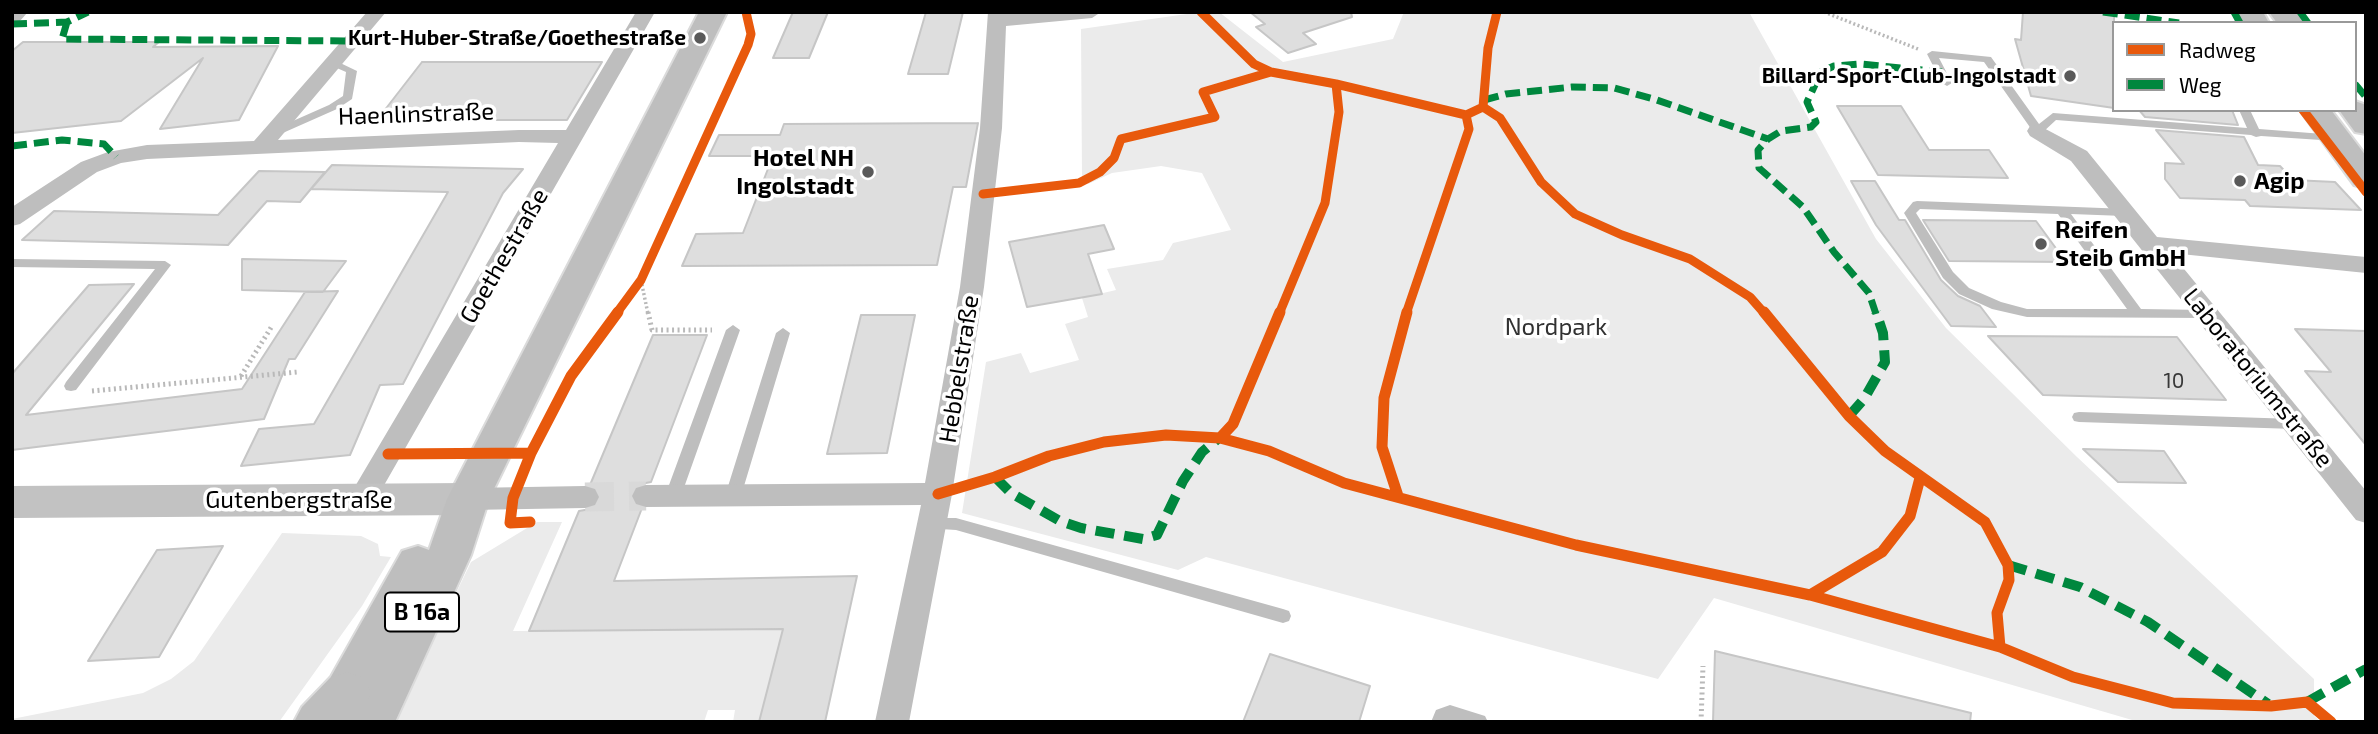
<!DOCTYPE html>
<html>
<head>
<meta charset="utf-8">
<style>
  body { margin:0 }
  #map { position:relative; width:2378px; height:734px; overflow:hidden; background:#fff; font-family:"Exo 2",sans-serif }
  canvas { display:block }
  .frame { position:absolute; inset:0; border:14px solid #000; pointer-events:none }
  .legend { position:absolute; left:2112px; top:21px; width:245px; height:91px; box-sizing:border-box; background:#fff; border:2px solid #999; margin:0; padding:9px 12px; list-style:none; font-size:21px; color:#000 }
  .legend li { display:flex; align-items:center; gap:14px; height:35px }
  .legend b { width:35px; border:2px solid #999 }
</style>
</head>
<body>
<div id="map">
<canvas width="2378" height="734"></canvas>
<div class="frame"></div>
<ul class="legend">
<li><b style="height:9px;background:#e8590c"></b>Radweg</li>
<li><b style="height:9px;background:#00873e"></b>Weg</li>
</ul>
</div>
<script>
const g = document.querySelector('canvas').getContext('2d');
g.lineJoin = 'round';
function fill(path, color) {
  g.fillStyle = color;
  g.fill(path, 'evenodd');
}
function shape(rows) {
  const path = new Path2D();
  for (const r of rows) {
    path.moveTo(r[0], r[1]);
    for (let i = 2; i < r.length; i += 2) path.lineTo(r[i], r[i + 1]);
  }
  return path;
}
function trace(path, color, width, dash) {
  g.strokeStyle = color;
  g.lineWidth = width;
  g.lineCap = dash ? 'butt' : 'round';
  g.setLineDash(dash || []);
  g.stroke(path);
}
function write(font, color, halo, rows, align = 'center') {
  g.font = font + ' "Exo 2",sans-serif';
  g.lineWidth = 7;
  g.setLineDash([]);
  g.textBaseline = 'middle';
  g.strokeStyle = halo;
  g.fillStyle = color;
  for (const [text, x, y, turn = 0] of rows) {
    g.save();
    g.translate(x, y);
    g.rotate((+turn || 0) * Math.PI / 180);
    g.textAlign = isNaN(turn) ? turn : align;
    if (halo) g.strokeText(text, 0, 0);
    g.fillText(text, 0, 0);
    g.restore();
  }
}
fill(shape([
  [1201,12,1219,12,1283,62,1393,39,1404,12,1749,12,1876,239,1946,328,2077,457,2314,679,2314,716,2321,722,2139,722,1714,598,1658,679,1206,557,1178,570,962,513,986,362,1021,353,1030,373,1079,360,1065,324,1088,317,1082,298,1116,290,1107,269,1163,260,1173,243,1231,230,1202,173,1161,166,1112,173,1088,184,1082,178,1081,29],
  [537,522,562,522,513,631,783,629,759,722,733,722,735,710,708,710,704,722,394,722,471,562],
  [282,533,361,536,378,544,380,556,391,557,362,606,279,722,12,722,12,719,143,693,171,679,194,661]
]), '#ebebeb');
const building = shape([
  [793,12,828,12,809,58,773,58,793,12],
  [926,12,963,12,948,74,908,74,926,12],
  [1250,12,1351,12,1352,17,1303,33,1316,44,1288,53,1256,27,1265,24,1250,12],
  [2023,12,2114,12,2114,108,2031,96,2015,39,2021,40,2023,12],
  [23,42,159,42,153,47,278,46,239,120,160,129,203,58,121,121,12,133,12,51,23,42],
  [422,62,602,62,567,120,377,120,422,62],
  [1837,106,1901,106,1929,150,1989,150,2008,178,1878,175,1837,106],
  [2139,110,2232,110,2238,125,2145,117,2139,110],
  [978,123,966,187,953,187,937,265,682,266,696,234,743,233,773,156,709,156,719,135,780,135,784,124,978,123],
  [2156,130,2244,137,2258,165,2280,166,2293,180,2335,182,2361,210,2250,206,2245,200,2180,198,2165,179,2165,163,2184,164,2156,130],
  [332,165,523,169,503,193,403,384,380,385,350,455,241,466,259,429,314,424,448,192,311,189,332,165],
  [259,171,325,172,300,202,267,201,228,245,22,240,54,211,218,215,259,171],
  [1851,181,1875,181,1899,220,1905,220,1941,280,1958,296,1980,306,1996,327,1951,326,1876,225,1851,181],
  [1923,220,2036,221,2066,262,1949,261,1923,220],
  [1104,225,1114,249,1088,254,1102,294,1027,307,1009,242,1104,225],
  [242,259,346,261,323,292,242,290,242,259],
  [134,284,26,415,242,389,305,292,338,291,295,359,289,359,264,419,12,450,12,374,89,285,134,284],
  [861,315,915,315,887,453,827,454,861,315],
  [2295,329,2366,331,2366,445,2305,371,2331,372,2295,329],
  [653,335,707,335,651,482,635,485,630,495,634,505,642,508,614,581,857,576,825,722,759,722,783,629,529,631,579,511,596,508,601,498,597,488,590,485,653,335],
  [1988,336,2177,337,2226,400,2043,395,1988,336],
  [2083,449,2164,451,2186,483,2118,482,2083,449],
  [223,546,159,657,88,661,157,550,223,546],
  [1715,651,1971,713,1970,722,1713,722,1715,651],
  [1270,654,1370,686,1359,722,1243,722,1270,654]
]);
fill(building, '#dedede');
trace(building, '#c6c6c6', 2);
trace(shape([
  [585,497,646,496]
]), '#d9d9d9', 29, [29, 15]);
const primary = shape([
  [699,12,727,12,489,499,471,555,395,722,308,722,315,705,402,551,418,546,429,550,447,499,699,12],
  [2235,12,2263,12,2269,23,2241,23,2235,12],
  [2269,12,2297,12,2305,23,2277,23,2269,12],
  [2355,101,2366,105,2366,134,2355,132,2339,110,2355,110,2355,101],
  [2300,110,2331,110,2366,156,2366,188,2354,185,2300,110]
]);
const highway = shape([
  [347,672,364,678,371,693,364,708,351,722,294,722,302,707,330,678,347,672]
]);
trace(primary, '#dbdbdb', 4);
trace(highway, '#dbdbdb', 4);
trace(shape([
  [1824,12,1918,49],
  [641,280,648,314]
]), '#b9b9b9', 3.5, [2, 2.5]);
trace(shape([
  [648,312,652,330,712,330],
  [241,376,272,326],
  [92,391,298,372],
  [1701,722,1703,666]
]), '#b9b9b9', 5, [2, 3.5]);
fill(shape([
  [1932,51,1991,57,2039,124,2053,113,2247,128,2239,110,2250,110,2259,129,2336,135,2342,138,2336,141,2261,136,2256,137,2251,135,2056,120,2042,133,2038,134,2034,133,1984,62,1939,58,1952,83,1947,86,1942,83,1927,54,1932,51],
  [334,60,357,71,352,99,337,109,276,136,268,136,268,132,329,105,343,96,346,72,330,65,330,61,334,60],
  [1917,201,2128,209,2130,212,2124,216,2071,214,2141,309,2206,310,2213,314,2206,318,2027,317,1992,309,1959,294,1943,278,1904,213,1913,202,1917,201],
  [1920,209,2058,214,2127,309,2027,309,2001,302,1969,288,1953,272,1916,213,1920,209],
  [12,259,165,261,171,265,76,390,71,391,66,390,64,386,66,382,155,269,12,267,12,259],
  [733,325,740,330,681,496,678,500,673,502,668,500,665,496,726,330,733,325],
  [783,328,790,333,741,496,738,500,733,502,728,500,725,496,776,333,783,328],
  [2079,412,2295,419,2300,420,2302,424,2300,428,2295,429,2079,422,2074,421,2072,417,2074,413,2079,412],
  [931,518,956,518,1283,609,1289,611,1291,616,1289,621,1283,623,956,530,925,528,923,524,925,520,931,518],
  [1450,705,1485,716,1488,722,1431,722,1436,710,1450,705]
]), '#bebebe');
fill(shape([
  [12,12,28,12,19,22,12,24,12,12],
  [367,12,386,12,278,140,519,130,566,130,636,12,655,12,371,508,361,511,351,508,347,500,558,143,519,142,147,159,121,163,97,172,20,224,12,226,12,207,81,162,108,152,147,145,254,141,367,12],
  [988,12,1101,12,1092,18,1006,26,1002,128,984,287,952,494,909,722,875,722,921,505,646,507,636,504,632,496,636,488,646,485,925,483,960,287,980,128,988,12],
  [2038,125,2087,151,2157,237,2366,257,2366,273,2171,253,2366,491,2366,523,2356,520,2071,161,2030,136,2027,131,2030,126,2038,125],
  [585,486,595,489,599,497,595,505,585,508,468,510,458,507,454,499,458,491,468,488,585,486]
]), '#bebebe');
fill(shape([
  [468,483,482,488,488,499,482,510,468,515,12,518,12,486,468,483]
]), '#c2c2c2');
fill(primary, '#bebebe');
fill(highway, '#bebebe');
trace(shape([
  [2103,12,2179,23],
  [2234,12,2240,23],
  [2300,12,2308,23],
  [67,22,62,39,353,41],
  [12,24,67,22,88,12],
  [2355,84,2366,97],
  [1484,100,1506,94,1572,87,1614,88,1654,99,1768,139],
  [12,146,62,140,104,144,116,157],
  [1876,314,1869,293,1834,252,1803,207,1759,168,1758,150,1768,139,1781,131,1811,127,1816,122,1807,102,1821,72,1834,66,1860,64,1942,72]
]), '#00873e', 7, [15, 7]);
trace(shape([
  [1849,416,1864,399,1885,362,1883,333,1876,312],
  [995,477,1011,493,1060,521,1081,528,1143,539,1157,535,1183,481,1202,452,1220,437],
  [2008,565,2080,587,2148,622,2268,704],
  [2307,702,2366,669]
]), '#00873e', 10, [19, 10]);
trace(shape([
  [1201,12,1254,64,1271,72,1336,84,1466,115,1483,107,1500,118,1541,182,1575,214,1622,235,1690,259,1750,297,1765,314],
  [1483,107,1488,48,1497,12],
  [2303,110,2366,192],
  [983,194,1079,183,1100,172,1114,158,1121,139,1215,117,1203,92,1271,72],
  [616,314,641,280,748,45,751,34,746,12],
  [1279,314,1325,203,1339,112,1336,84],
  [1406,314,1469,129,1466,115]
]), '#e8590c', 9);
trace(shape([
  [1764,312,1849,416,1885,451,1985,522,2008,565,2009,580,1997,613,2000,647],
  [1220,438,1233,424,1280,312],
  [388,454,531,453],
  [938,494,995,477,1049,456,1104,442,1166,435,1220,438,1269,451,1344,483,1576,545,1810,595,2000,647,2073,677,2173,703,2271,706,2307,702,2331,722],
  [1398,496,1382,447,1384,398,1407,312],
  [530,522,510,523,513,498,531,453,571,376,618,312],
  [1810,595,1882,552,1910,516,1920,478]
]), '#e8590c', 11);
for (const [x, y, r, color] of [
  [700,38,7,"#595959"],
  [2070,76,7,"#595959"],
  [868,172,7,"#595959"],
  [2240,181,7,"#595959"],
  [2041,244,7,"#595959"]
]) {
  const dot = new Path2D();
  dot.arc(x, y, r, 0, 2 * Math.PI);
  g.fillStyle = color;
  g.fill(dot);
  trace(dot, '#fff', 2.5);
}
write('bold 21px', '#000', '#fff', [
  ["Kurt-Huber-Straße/Goethestraße",686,38],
  ["Billard-Sport-Club-Ingolstadt",2056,76]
], 'right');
write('21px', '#383838', null, [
  ["10",2174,381]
]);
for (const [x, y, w] of [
  [422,612,74]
]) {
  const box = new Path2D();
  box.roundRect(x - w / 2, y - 19.5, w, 39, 5);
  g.fillStyle = '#fff';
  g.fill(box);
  trace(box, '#000', 2);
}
write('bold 23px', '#000', null, [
  ["B 16a",422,612]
]);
write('24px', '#000', '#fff', [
  ["Haenlinstraße",416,114,-2],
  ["Goethestraße",504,256,-60],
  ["Hebbelstraße",959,369,-81],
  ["Laboratoriumstraße",2258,378,51],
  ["Gutenbergstraße",299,500]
]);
write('bold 24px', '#000', '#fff', [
  ["Hotel NH",854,158,"right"],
  ["Ingolstadt",854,186,"right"],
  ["Agip",2254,181],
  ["Reifen",2055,230],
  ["Steib GmbH",2055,258]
], 'left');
write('24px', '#313131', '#fff', [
  ["Nordpark",1556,327]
]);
</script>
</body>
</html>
